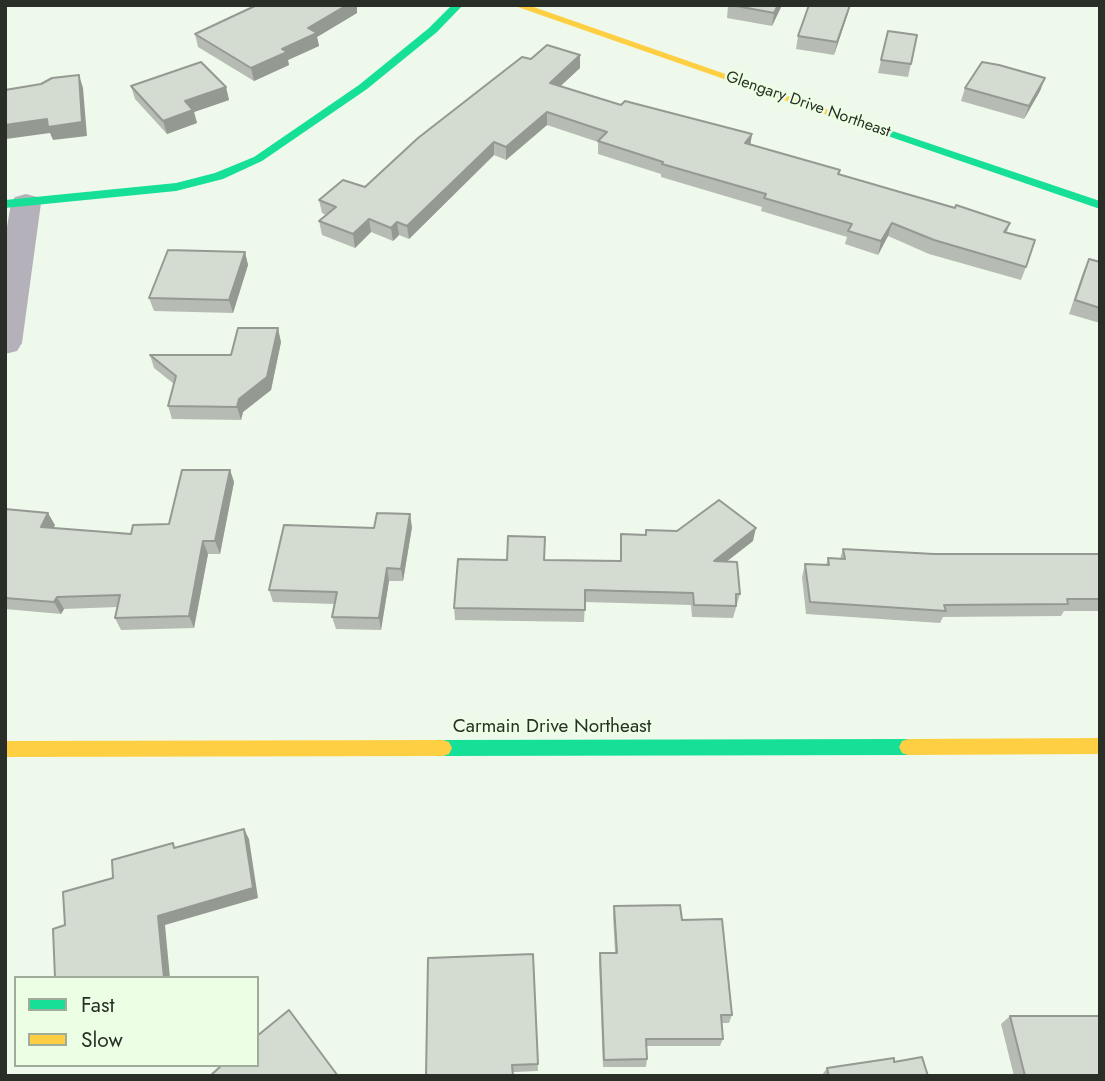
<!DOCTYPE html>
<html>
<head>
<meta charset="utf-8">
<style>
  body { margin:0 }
  #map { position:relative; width:1105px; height:1081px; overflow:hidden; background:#eff9eb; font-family:Jost,sans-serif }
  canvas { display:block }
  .frame { position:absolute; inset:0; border:7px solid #292f26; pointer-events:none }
  .legend { position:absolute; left:14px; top:976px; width:245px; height:91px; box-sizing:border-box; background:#ecffe5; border:2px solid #9eac99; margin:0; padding:9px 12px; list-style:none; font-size:21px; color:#292f26 }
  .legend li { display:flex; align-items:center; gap:14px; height:35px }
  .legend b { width:35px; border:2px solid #9eac99 }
</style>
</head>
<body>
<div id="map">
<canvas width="1105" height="1081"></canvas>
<div class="frame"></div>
<ul class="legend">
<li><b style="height:9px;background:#16e098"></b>Fast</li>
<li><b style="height:9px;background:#ffcf43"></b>Slow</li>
</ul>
</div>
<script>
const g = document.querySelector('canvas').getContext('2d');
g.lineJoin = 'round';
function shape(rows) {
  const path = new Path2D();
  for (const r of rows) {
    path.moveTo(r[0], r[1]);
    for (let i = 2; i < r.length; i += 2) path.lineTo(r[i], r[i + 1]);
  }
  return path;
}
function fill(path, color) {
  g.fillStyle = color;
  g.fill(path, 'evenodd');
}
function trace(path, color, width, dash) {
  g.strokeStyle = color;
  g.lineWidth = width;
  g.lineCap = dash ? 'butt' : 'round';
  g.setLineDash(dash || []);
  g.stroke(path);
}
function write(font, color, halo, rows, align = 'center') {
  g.font = font + ' Jost,sans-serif';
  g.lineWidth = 5;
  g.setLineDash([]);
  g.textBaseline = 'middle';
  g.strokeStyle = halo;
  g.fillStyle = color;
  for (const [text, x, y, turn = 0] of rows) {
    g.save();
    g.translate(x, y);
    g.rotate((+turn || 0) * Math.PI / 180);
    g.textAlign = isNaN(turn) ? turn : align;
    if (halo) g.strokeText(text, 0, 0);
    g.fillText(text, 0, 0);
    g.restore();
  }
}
fill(shape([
  [26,194,37,197,41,203,22,343,17,351,5,354,5,239,11,203,15,197,26,194]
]), '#b4b1ba');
fill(shape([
  [452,5,463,5,437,32,367,89,262,161,223,179,176,191,5,208,5,200,176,183,215,173,254,157,359,85,429,28,452,5],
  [851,117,1100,201,1100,209,847,122,845,120,851,117],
  [908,739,914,741,917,747,914,753,908,755,443,756,437,754,434,748,437,742,443,740,908,739]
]), '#16e098');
fill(shape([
  [512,5,528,5,857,120,847,122,512,5],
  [1100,738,1100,754,908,755,902,753,899,747,902,741,908,739,1100,738],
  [443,740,449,742,452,748,449,754,443,756,5,757,5,741,443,740]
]), '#ffcf43');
fill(shape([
  [728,5,782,5,772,26,727,18],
  [356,6,357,13,317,37,319,46,288,60,289,65,254,81,198,47,195,34,248,10],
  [848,13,834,55,796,49,798,36],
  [888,31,911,64,908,77,878,73],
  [580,55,580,68,560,86,621,105,752,134,750,145,840,170,839,174,1010,223,1007,232,1026,267,1021,280,929,254,888,236,878,255,845,244,847,237,761,211,762,207,661,177,661,174,598,154,598,142,547,125,506,160,494,155,409,239,399,235,393,241,371,232,355,248,322,235,319,221,326,215,322,213,319,200,365,187,531,59],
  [1045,78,1040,91,1024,119,961,101,965,88],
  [131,86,226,87,229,100,194,112,197,123,167,134,135,99],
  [245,252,248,265,233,313,154,311,149,298],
  [1089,259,1100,262,1100,323,1069,314,1083,272],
  [281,342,271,390,243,412,241,420,172,419,168,406,174,384,154,368,150,355,231,355],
  [230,470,234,482,220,554,208,554,194,628,121,630,115,618,118,607,64,609,61,614,5,609,5,509,55,525,53,528,131,534,169,524],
  [412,527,403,581,389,581,381,630,336,629,332,617,335,604,273,602,269,590,374,528],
  [646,530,753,541,727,561,740,594,733,618,692,617,691,605,585,602,584,622,455,620,454,608,544,560,620,561,621,534,645,535],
  [843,549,934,554,1100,554,1100,611,1064,611,1061,616,943,617,940,623,806,614,802,577,805,564,826,565,828,558,840,559],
  [614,906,682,920,732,1015,729,1023,721,1023,723,1039,720,1046,647,1046,647,1059,646,1067,603,1067,599,962,600,953,615,953,613,916],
  [533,954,538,1071,426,1076],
  [1010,1016,1100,1076,1014,1076,1001,1024],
  [894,1062,928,1076,822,1075,827,1068]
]), '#b6bcb3');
fill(shape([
  [347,5,357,5,357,13,317,37,319,46,288,60,289,65,254,81,251,68,282,49,308,28],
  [778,5,782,5,772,26,774,13],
  [850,5,848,13,834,55,837,42],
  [580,55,580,68,550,96,550,83],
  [79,75,83,88,87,136,53,140,50,133,6,139,5,125,47,119],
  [1045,78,1040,91,1024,119,1029,106],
  [226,87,229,100,194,112,197,123,167,134,163,121,185,101],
  [547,112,547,125,506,160,506,147],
  [752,134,750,147,745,143],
  [494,142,494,155,409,239,407,226],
  [369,219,371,232,355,248,353,234],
  [397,222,399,235,393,241,391,228],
  [892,223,888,236,878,255,881,241],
  [245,252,248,265,233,313,229,300],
  [278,328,281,342,271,390,243,412,241,420,237,407,239,399],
  [230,470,234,482,220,554,215,541],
  [48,513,55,525,48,539,41,527],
  [410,514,412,527,403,581,401,569],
  [756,528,753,541,712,573,714,561],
  [203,541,208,554,194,628,189,616],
  [387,568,389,581,381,630,379,618],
  [57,597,64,609,61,614,54,602],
  [244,829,249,839,258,898,165,925,170,978,164,978,158,916]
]), '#949992');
const building = shape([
  [257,5,347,5,308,28,317,33,282,49,287,52,251,68,195,34,257,5],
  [731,5,778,5,774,13,731,5],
  [809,5,850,5,837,42,798,36,809,5],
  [888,31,917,35,911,64,881,60,888,31],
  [547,45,580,55,550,83,621,105,625,101,752,134,745,143,840,170,838,174,955,208,956,205,1010,223,1004,232,1035,240,1026,267,934,240,892,223,881,241,848,231,852,224,764,198,766,194,662,164,663,162,598,141,607,132,547,112,506,147,494,142,407,226,397,222,391,228,369,219,353,234,319,221,336,207,319,200,343,180,365,187,418,138,522,57,531,59,547,45],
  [201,62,226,87,185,101,193,110,163,121,131,86,201,62],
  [982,62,999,65,1045,78,1029,106,965,88,982,62],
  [79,75,82,122,48,127,47,119,5,125,5,90,41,84,52,78,79,75],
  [168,250,245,252,229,300,149,298,168,250],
  [1089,259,1100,262,1100,308,1075,300,1089,259],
  [238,328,278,328,267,377,239,399,237,407,168,406,176,376,150,355,231,355,238,328],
  [182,470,230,470,215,541,203,541,189,616,115,618,120,595,57,597,54,602,5,598,5,509,48,513,41,527,131,534,133,525,169,524,182,470],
  [719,500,756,528,714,561,737,562,740,594,736,594,736,606,694,605,693,593,585,590,585,610,454,608,458,559,507,560,508,536,545,537,544,560,621,561,621,534,646,535,646,530,677,531,719,500],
  [377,513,410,514,401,569,387,568,379,618,332,617,337,592,269,590,284,525,374,528,377,513],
  [843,549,934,554,1100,554,1100,599,1067,599,1068,604,944,605,946,611,810,602,805,564,829,565,828,558,845,559,843,549],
  [244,829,253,888,158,916,164,978,55,978,53,929,65,925,63,892,113,878,112,860,173,843,174,848,244,829],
  [680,905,682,920,722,919,732,1015,721,1015,723,1039,646,1039,647,1059,604,1060,600,953,617,953,614,906,680,905],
  [533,954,538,1064,512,1065,513,1076,426,1076,428,958,533,954],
  [289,1010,338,1076,210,1076,222,1065,257,1065,257,1036,289,1010],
  [1010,1016,1100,1016,1100,1076,1025,1076,1010,1016],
  [922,1057,928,1076,829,1076,827,1068,894,1058,894,1062,922,1057]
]);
fill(building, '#d4dbd0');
trace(building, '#949992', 2);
write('16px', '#292f26', '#ecffe5', [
  ["Glengary Drive Northeast",808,105,19]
]);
write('19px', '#292f26', '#ecffe5', [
  ["Carmain Drive Northeast",552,727]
]);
</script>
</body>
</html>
